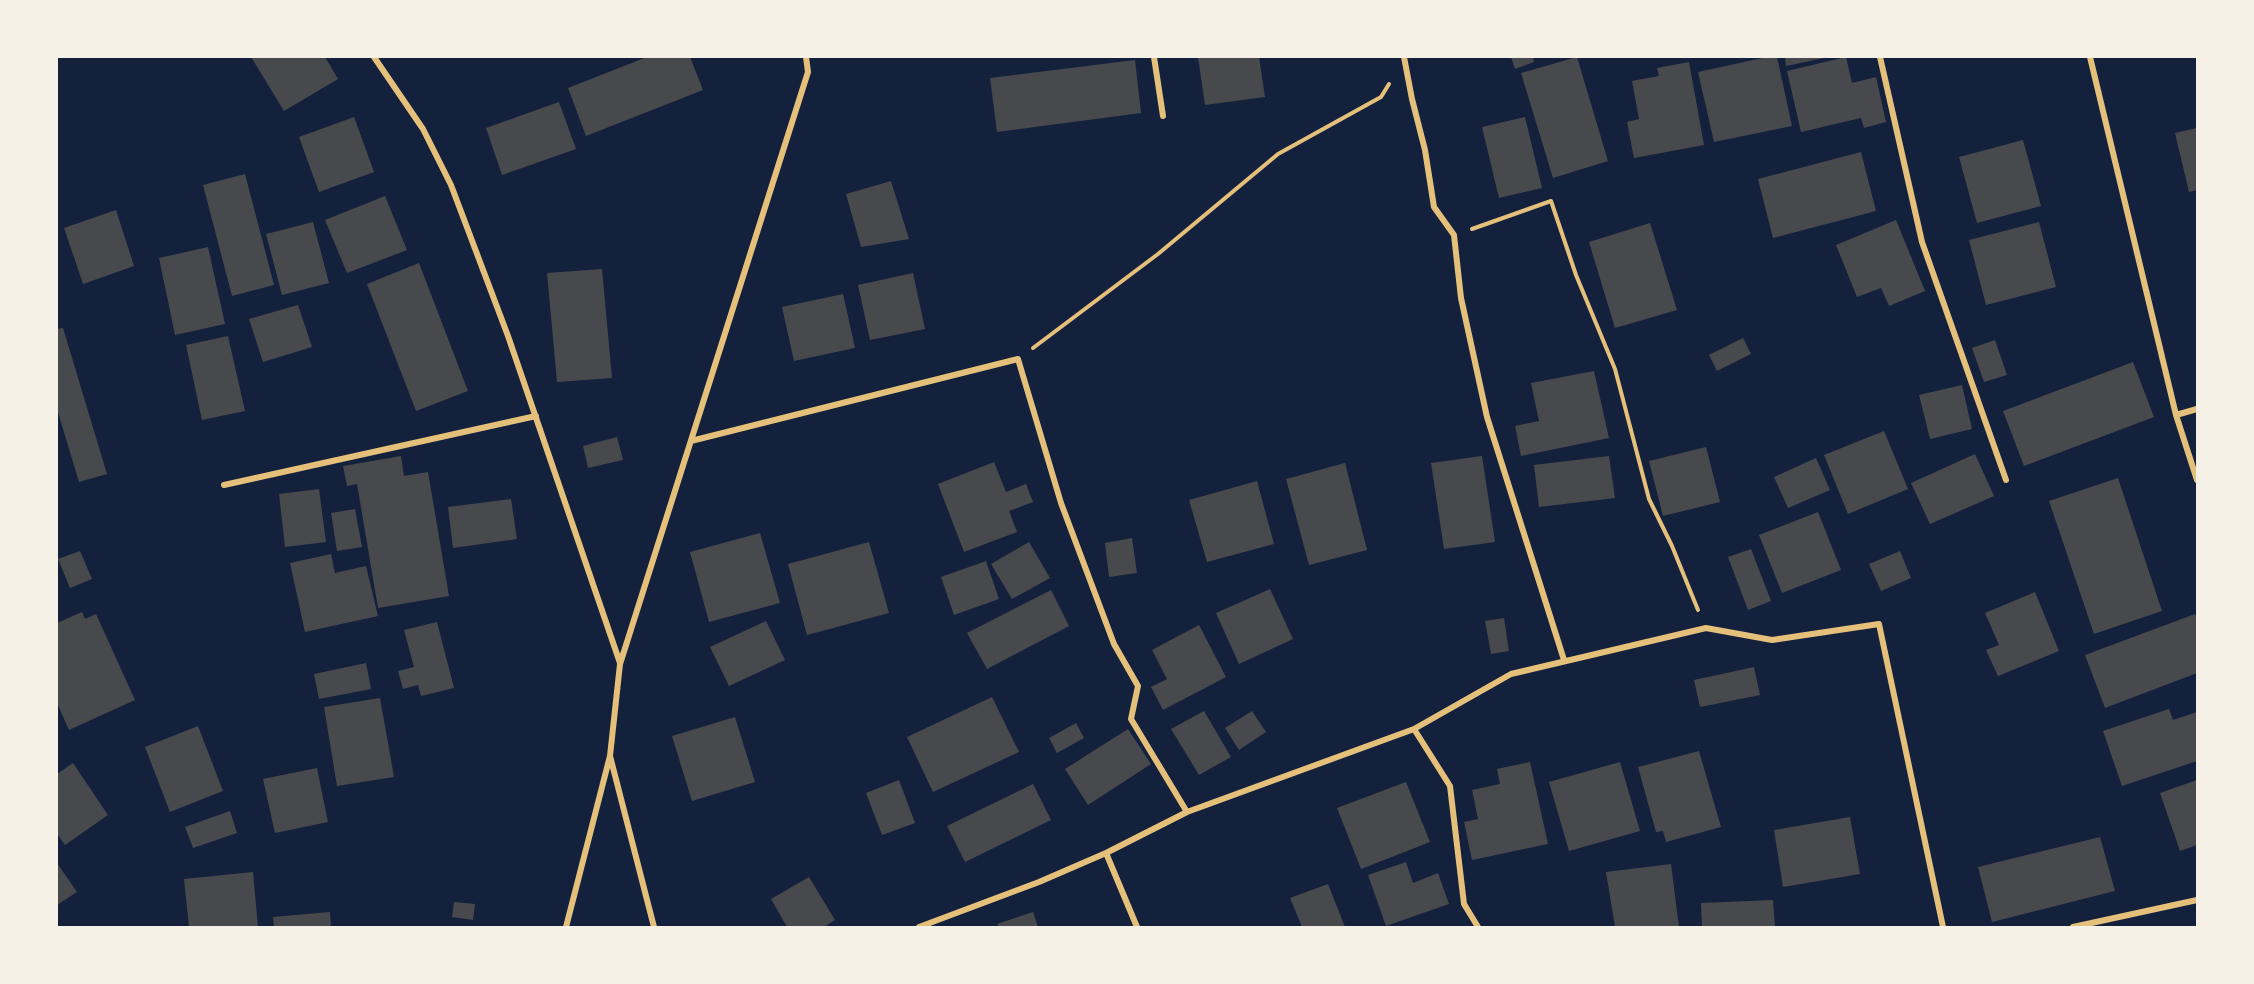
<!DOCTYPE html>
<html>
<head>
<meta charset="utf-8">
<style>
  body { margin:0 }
  #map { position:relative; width:2254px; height:984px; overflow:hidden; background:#14213d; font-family:Overpass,sans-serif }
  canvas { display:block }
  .frame { position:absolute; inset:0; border:58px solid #f6f1e7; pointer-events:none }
</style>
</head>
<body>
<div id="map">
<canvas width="2254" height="984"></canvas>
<div class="frame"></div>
</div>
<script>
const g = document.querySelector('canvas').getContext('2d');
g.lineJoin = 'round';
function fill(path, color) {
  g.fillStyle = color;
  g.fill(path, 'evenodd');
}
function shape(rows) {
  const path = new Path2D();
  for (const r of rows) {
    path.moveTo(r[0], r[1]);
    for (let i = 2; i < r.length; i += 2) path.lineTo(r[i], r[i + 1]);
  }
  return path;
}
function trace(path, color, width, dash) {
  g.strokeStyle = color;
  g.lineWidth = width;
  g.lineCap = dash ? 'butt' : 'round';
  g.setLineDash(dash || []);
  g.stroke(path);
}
fill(shape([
  [251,57,325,57,338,79,284,111],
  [647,57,690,57,703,90,586,136,568,88],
  [1198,57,1259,57,1265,97,1205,105],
  [1511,57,1533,57,1534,62,1515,69],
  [1577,57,1608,161,1553,178,1521,73],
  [1767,57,1777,57,1792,126,1714,142,1698,72],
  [1785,57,1824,57,1824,58,1786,66],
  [1846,57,1852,83,1876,77,1886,122,1864,128,1861,118,1801,132,1787,71],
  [1135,60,1141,113,997,132,990,78],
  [1689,62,1704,145,1634,158,1627,122,1639,119,1632,81,1659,76,1657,68],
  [559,102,576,149,502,175,486,128],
  [354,117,374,172,319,192,299,137],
  [1525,117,1542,188,1499,198,1482,127],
  [2197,128,2197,190,2189,192,2175,133],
  [2023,140,2041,206,1977,223,1959,157],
  [1861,152,1876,211,1773,238,1758,179],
  [245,174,274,285,232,296,203,185],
  [891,181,909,239,861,247,846,194],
  [385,196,407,250,347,273,325,220],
  [116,210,134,266,83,284,64,228],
  [1896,220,1925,291,1889,306,1881,288,1857,297,1836,245],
  [313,222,329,283,282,295,266,234],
  [2039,222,2056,287,1986,305,1969,240],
  [1650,223,1677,310,1615,328,1589,242],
  [208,247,225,324,175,335,159,258],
  [419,263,468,391,416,411,367,284],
  [602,269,612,378,557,382,547,273],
  [913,273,925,329,870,340,858,285],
  [843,294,855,348,794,361,782,307],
  [298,305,312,347,263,362,249,319],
  [63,328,107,474,79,482,57,409,57,329],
  [228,336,245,411,202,420,186,345],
  [1743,338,1751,354,1717,371,1709,355],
  [1995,340,2007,375,1984,382,1972,348],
  [2133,362,2154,417,2024,466,2003,411],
  [1594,371,1609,438,1521,456,1515,426,1539,421,1531,383],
  [1962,385,1972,429,1930,439,1919,395],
  [1884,431,1908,489,1848,514,1824,455],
  [617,437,623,460,588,468,583,446],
  [1706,447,1720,502,1663,516,1649,461],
  [1975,454,1994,496,1930,524,1911,483],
  [401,456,404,476,428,472,449,596,378,608,357,484,347,486,343,466],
  [1482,456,1495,542,1444,549,1431,463],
  [1609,456,1615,498,1539,507,1534,465],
  [1816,458,1830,490,1788,508,1774,477],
  [994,462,1006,492,1026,484,1033,502,1009,511,1017,532,964,552,938,484],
  [1345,463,1367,550,1309,565,1286,479],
  [2118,478,2162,611,2094,634,2049,501],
  [1257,481,1274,544,1207,562,1189,500],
  [319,489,326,542,285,547,279,494],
  [511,499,517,539,453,548,448,507],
  [355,509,362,547,337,551,331,513],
  [1818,512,1841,570,1782,593,1759,535],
  [760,533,780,603,709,622,690,552],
  [1132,538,1137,573,1109,577,1105,543],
  [869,542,889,613,807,635,788,564],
  [1029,542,1050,578,1012,599,991,564],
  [1751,549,1771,601,1748,610,1728,557],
  [80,551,92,579,70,588,58,559],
  [1900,551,1911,578,1881,591,1869,564],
  [331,554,335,573,366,566,378,616,305,632,290,563],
  [986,561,999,599,954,615,941,577],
  [1270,589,1293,639,1239,664,1216,613],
  [1051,590,1069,626,987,669,967,633],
  [2035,592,2059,651,1998,676,1986,650,1999,645,1985,613],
  [82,612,85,619,96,614,135,700,69,730,57,703,57,623],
  [2195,614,2197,620,2197,673,2105,708,2085,655],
  [1504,618,1509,651,1491,654,1485,621],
  [766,621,785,660,729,686,710,647],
  [437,622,454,688,421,696,418,685,403,689,398,671,414,667,404,630],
  [1199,625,1226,677,1163,710,1151,687,1167,679,1152,650],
  [366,663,371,689,319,699,314,674],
  [1754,667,1760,695,1700,707,1694,680],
  [992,697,1019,752,933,792,907,737],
  [380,698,394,777,337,786,324,707],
  [2169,709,2173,720,2197,712,2197,761,2122,786,2103,731],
  [1204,711,1231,757,1199,775,1171,729],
  [1252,711,1266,732,1239,750,1225,728],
  [735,717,755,782,692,801,672,736],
  [1076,723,1084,738,1057,753,1049,738],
  [198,726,223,791,170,812,145,747],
  [1128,729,1151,764,1088,805,1065,769],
  [1699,751,1721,827,1666,842,1663,831,1656,832,1638,767],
  [1530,762,1548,844,1472,860,1464,822,1478,819,1472,790,1500,784,1497,769],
  [1620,762,1640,831,1569,851,1549,782],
  [73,763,108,815,65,845,57,834,57,774],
  [317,768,328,822,275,833,263,779],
  [899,780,915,823,882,835,866,793],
  [2197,780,2197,845,2180,851,2160,793],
  [1406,782,1430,842,1361,869,1337,808],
  [1033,784,1051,820,965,862,947,826],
  [230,811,237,833,193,848,185,827],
  [1850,817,1860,874,1783,887,1774,830],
  [2100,837,2115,891,1992,922,1978,867],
  [1406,862,1413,883,1438,873,1449,904,1386,926,1368,875],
  [57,863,77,892,57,905],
  [1671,864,1679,927,1615,927,1606,872],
  [253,872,258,927,189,927,184,879],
  [809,877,835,920,824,927,787,927,771,899],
  [1328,884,1345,927,1302,927,1290,898],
  [1773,900,1775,927,1702,927,1701,903],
  [454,902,475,904,473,920,452,917],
  [330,912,331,927,274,927,273,917],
  [1033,912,1038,927,999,927,997,924]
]), '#48494c');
trace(shape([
  [1472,229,1551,201,1576,275,1615,369,1649,499,1672,546,1698,610],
  [1033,348,1158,254,1278,154,1381,97,1389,84]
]), '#e5c07b', 4);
trace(shape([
  [374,57,423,129,451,185,508,336,620,663],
  [1154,57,1163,116],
  [1404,57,1412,99,1425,150,1434,207,1454,235,1461,298,1487,417,1564,660],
  [1880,57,1922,242,2006,480],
  [2090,57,2176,415,2197,480],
  [2176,415,2197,409],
  [691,441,1018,359,1061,503,1114,644,1138,686,1131,719,1187,812],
  [224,485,536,416],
  [1414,729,1450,786,1464,904,1478,927],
  [610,756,654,927],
  [1106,853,1137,927],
  [566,927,610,756,620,664,808,72,806,57],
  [919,927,1039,882,1106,853,1187,812,1414,729,1511,674,1706,628,1772,640,1879,624,1943,927],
  [2073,927,2197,900]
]), '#e5c07b', 6);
</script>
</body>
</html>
